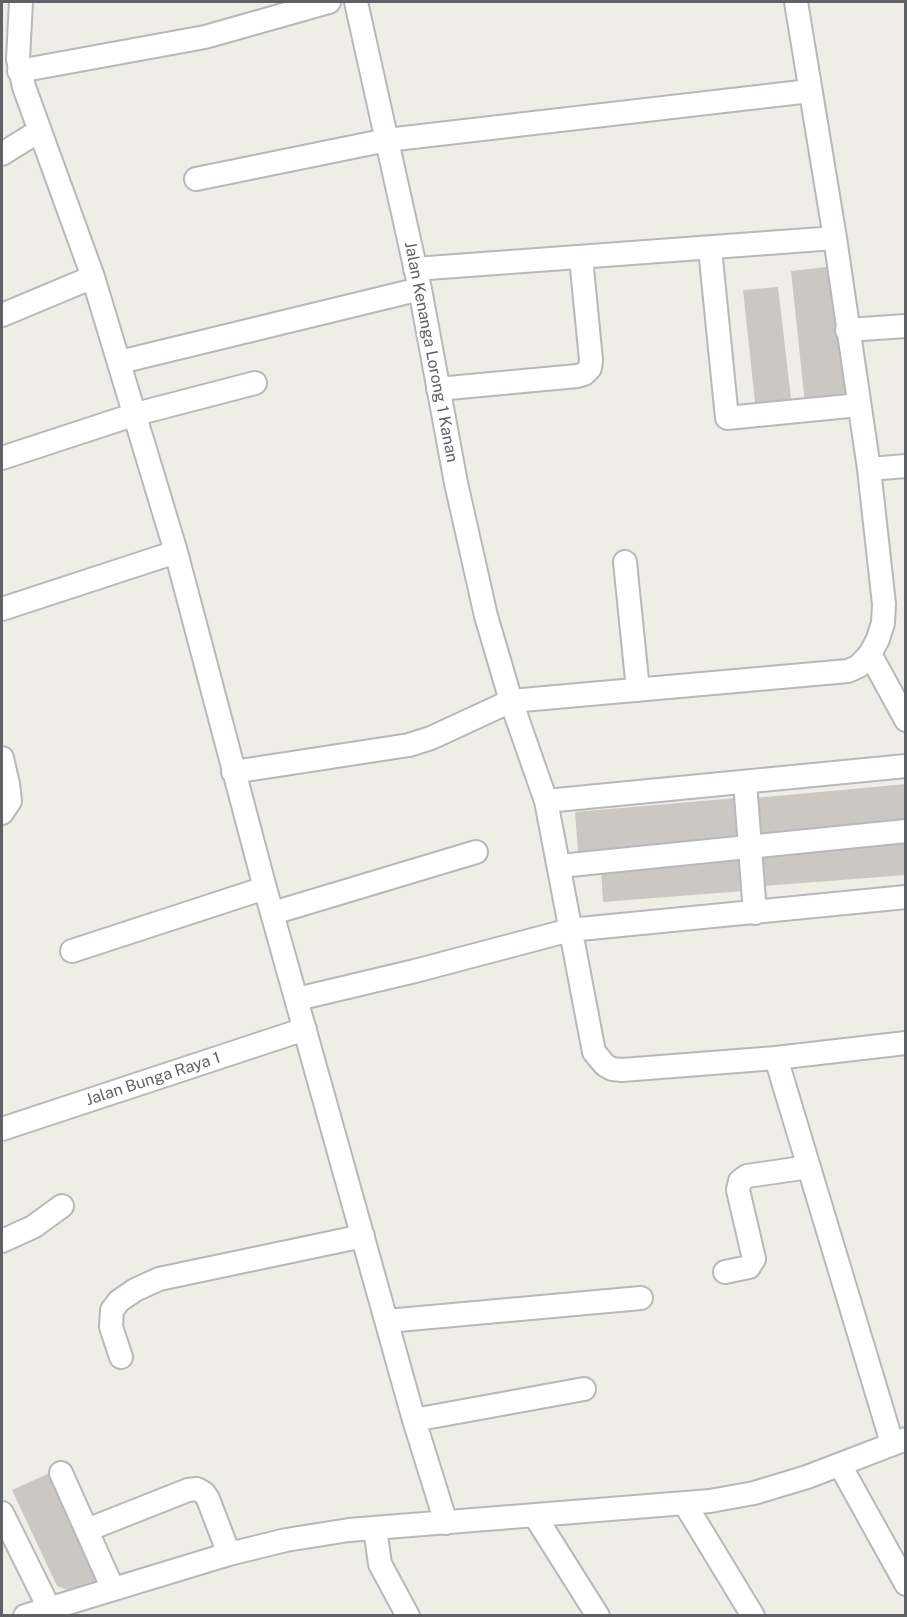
<!DOCTYPE html>
<html>
<head>
<meta charset="utf-8">
<style>
  body { margin:0 }
  #map { position:relative; width:907px; height:1617px; overflow:hidden; background:#efeee6; font-family:"Public Sans",sans-serif }
  canvas { display:block }
  .frame { position:absolute; inset:0; border:3px solid #5e6166; pointer-events:none }
</style>
</head>
<body>
<div id="map">
<canvas width="907" height="1617"></canvas>
<div class="frame"></div>
</div>
<script>
const g = document.querySelector('canvas').getContext('2d');
g.lineJoin = 'round';
function fill(path, color) {
  g.fillStyle = color;
  g.fill(path, 'evenodd');
}
function shape(rows) {
  const path = new Path2D();
  for (const r of rows) {
    path.moveTo(r[0], r[1]);
    for (let i = 2; i < r.length; i += 2) path.lineTo(r[i], r[i + 1]);
  }
  return path;
}
function trace(path, color, width, dash) {
  g.strokeStyle = color;
  g.lineWidth = width;
  g.lineCap = dash ? 'butt' : 'round';
  g.setLineDash(dash || []);
  g.stroke(path);
}
function write(font, color, halo, rows, align = 'center') {
  g.font = font + ' "Public Sans",sans-serif';
  g.lineWidth = 6;
  g.setLineDash([]);
  g.textBaseline = 'middle';
  g.strokeStyle = halo;
  g.fillStyle = color;
  for (const [text, x, y, turn = 0] of rows) {
    g.save();
    g.translate(x, y);
    g.rotate((+turn || 0) * Math.PI / 180);
    g.textAlign = isNaN(turn) ? turn : align;
    if (halo) g.strokeText(text, 0, 0);
    g.fillText(text, 0, 0);
    g.restore();
  }
}
fill(shape([
  [835,266,849,400,805,404,791,271],
  [778,287,792,407,756,411,743,290],
  [906,784,906,824,759,838,755,798],
  [736,798,739,838,578,852,575,812],
  [906,843,906,875,764,886,762,855],
  [742,858,744,891,603,902,601,869],
  [54,1471,105,1580,73,1592,57,1586,12,1490]
]), '#cbc8c3');
const minor = shape([
  [21,2,18,59,24,87,93,277,176,552,265,888,414,1420,446,1523],
  [356,2,420,289,456,483,486,616,511,701,546,801,594,1052,605,1065,612,1069,622,1070,776,1058,906,1043],
  [19,71,205,37,329,2],
  [2,154,39,131],
  [196,179,387,140,810,91],
  [710,249,727,418,859,405],
  [415,269,835,238],
  [2,315,93,277],
  [847,330,906,326],
  [120,362,420,289],
  [438,389,577,376,584,374,590,368,591,360,581,258],
  [2,458,136,414,255,383],
  [869,469,906,466],
  [625,562,638,690],
  [2,609,176,552],
  [870,654,906,720],
  [2,758,8,784,10,801,2,813],
  [233,772,409,745,431,738,511,701,848,671,859,666,870,654,878,639,883,623,884,604,869,469,835,238,796,2],
  [745,782,755,913],
  [546,801,906,766],
  [560,866,906,831],
  [273,913,476,852],
  [72,951,265,888],
  [297,999,415,971,570,930,906,897],
  [776,1058,892,1443],
  [2,1129,305,1029],
  [2,1241,33,1227,62,1206],
  [725,1272,749,1267,754,1259,738,1190,740,1181,747,1176,809,1167],
  [387,1321,641,1298],
  [121,1357,111,1327,112,1310,119,1301,135,1290,159,1279,363,1236],
  [414,1420,584,1389],
  [840,1465,906,1584],
  [61,1473,113,1589],
  [685,1504,753,1616],
  [2,1513,49,1608],
  [535,1516,598,1616],
  [375,1528,380,1564,408,1616],
  [87,1530,188,1490,197,1489,204,1493,208,1499,229,1554],
  [25,1616,229,1554,286,1540,349,1530,710,1501,754,1493,807,1477,906,1439]
]);
trace(minor, '#b6b8bc', 26);
trace(minor, '#fff', 22);
write('16px', '#5e6166', '#fff', [
  ["Jalan Kenanga Lorong 1 Kanan",431,352,79],
  ["Jalan Bunga Raya 1",153,1079,-18]
]);
</script>
</body>
</html>
